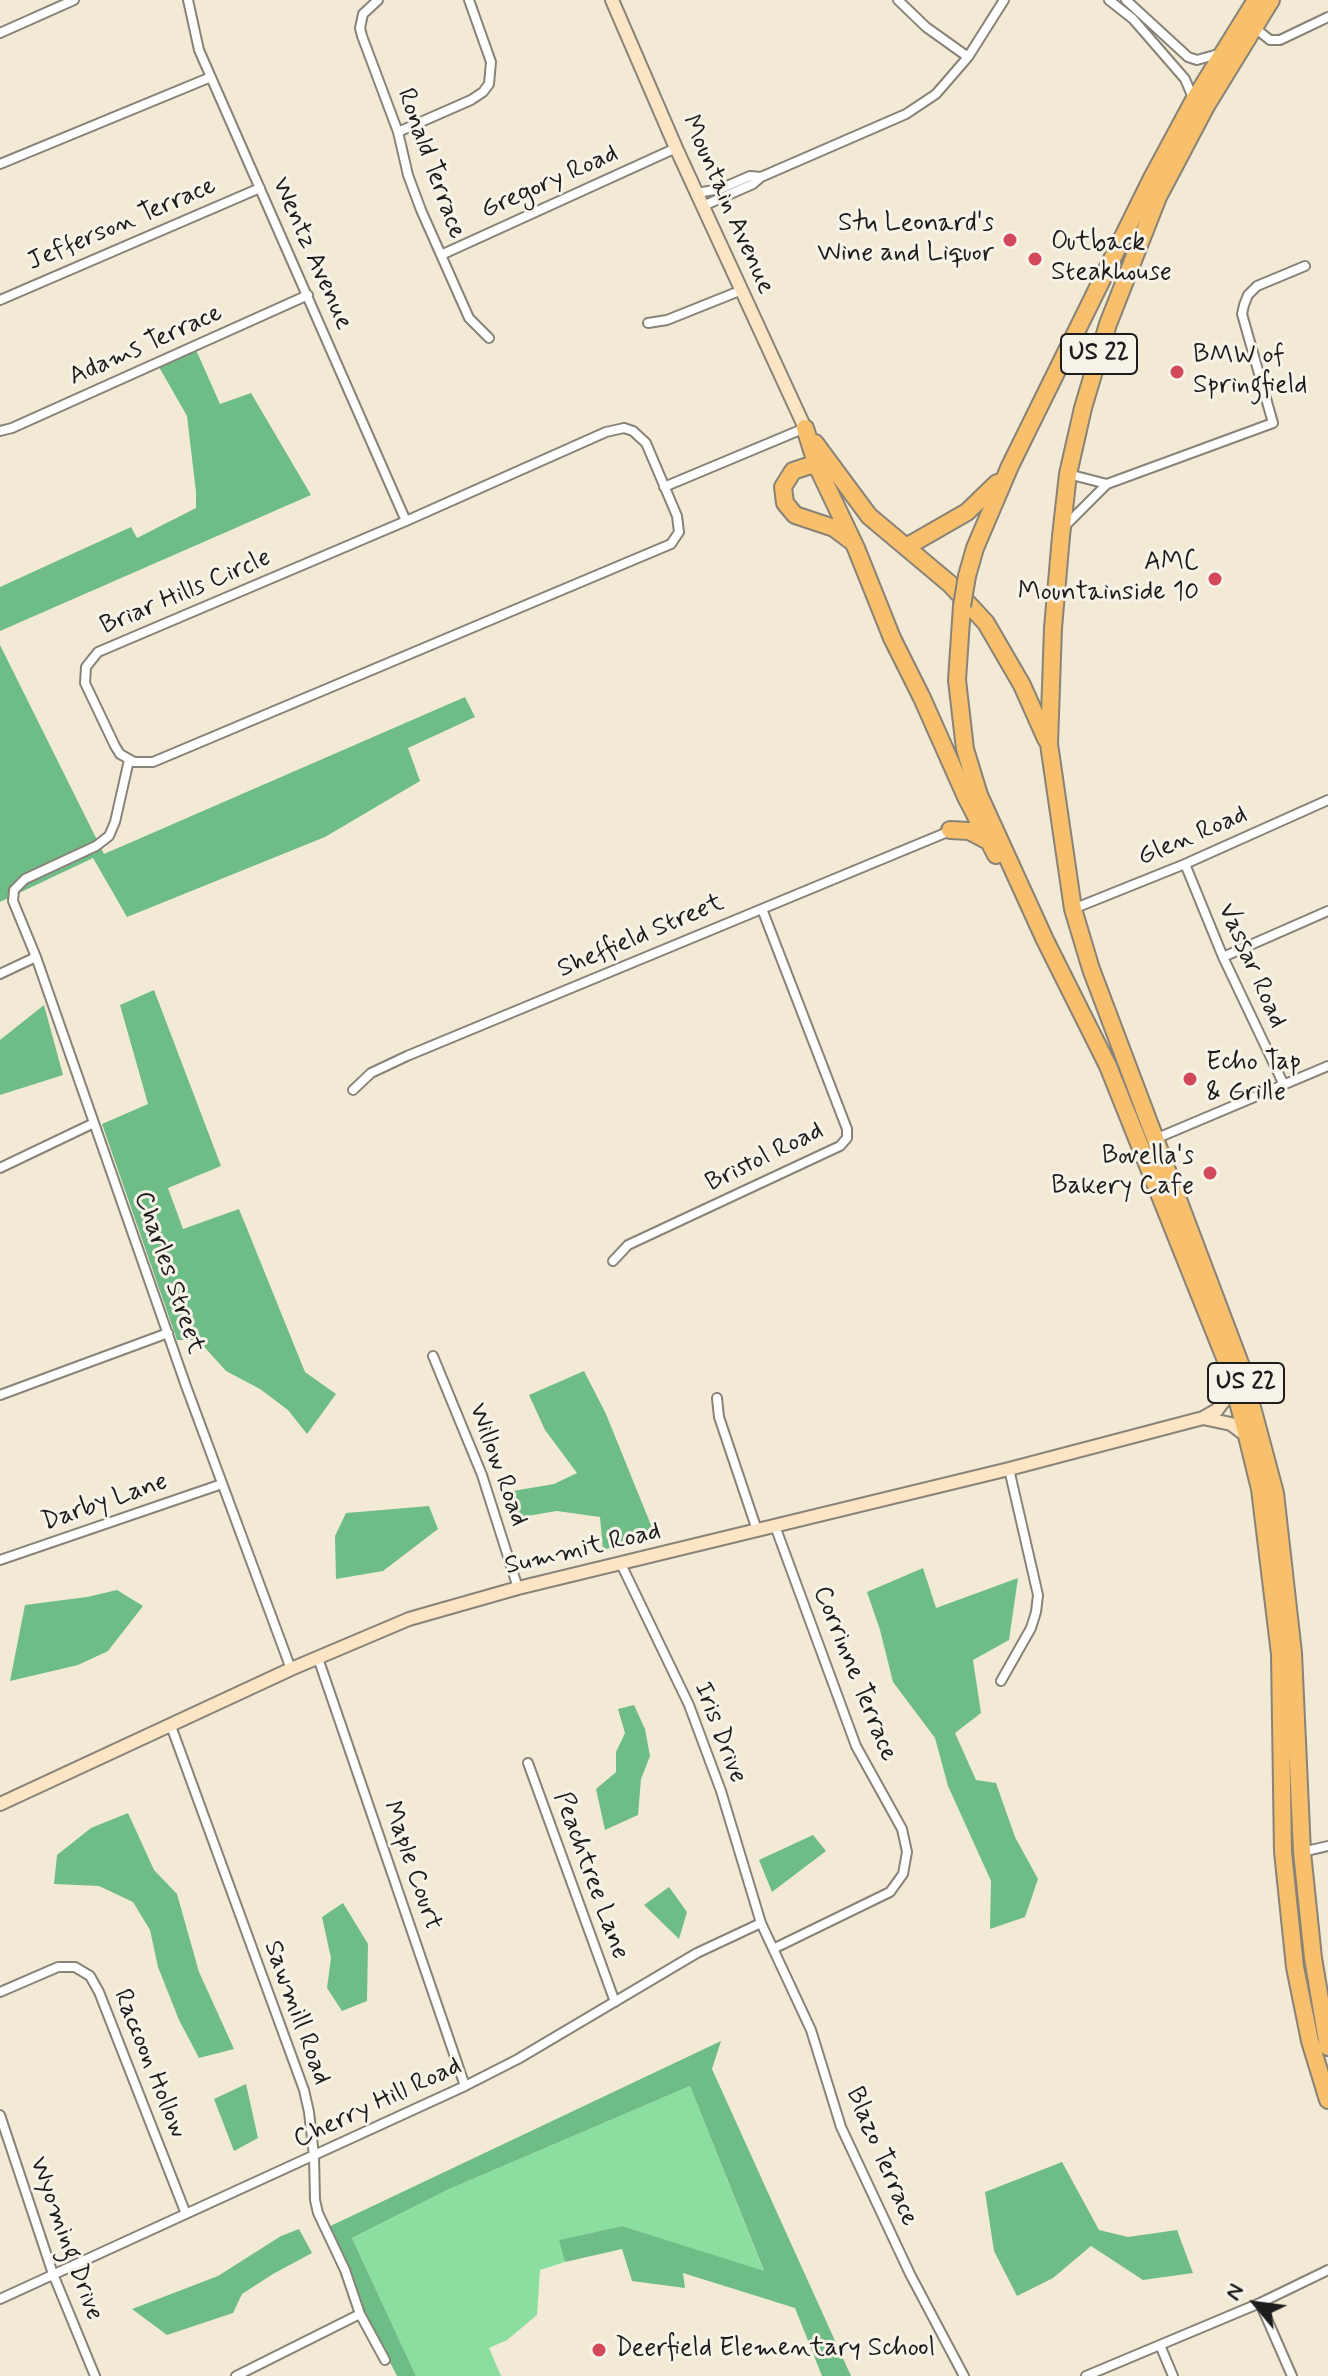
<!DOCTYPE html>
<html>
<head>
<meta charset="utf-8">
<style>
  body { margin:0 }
  #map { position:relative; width:1328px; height:2376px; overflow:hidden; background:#f3ead5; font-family:Mynerve,sans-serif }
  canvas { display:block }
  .north { position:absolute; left:1216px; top:2264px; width:80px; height:80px; -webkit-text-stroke:6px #f7f3e8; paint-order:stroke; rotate:299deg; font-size:22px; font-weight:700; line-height:32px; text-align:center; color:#1c1c1c }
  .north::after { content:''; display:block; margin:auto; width:28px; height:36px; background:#1c1c1c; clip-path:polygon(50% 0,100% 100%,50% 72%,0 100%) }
</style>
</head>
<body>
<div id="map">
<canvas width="1328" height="2376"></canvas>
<div class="north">N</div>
</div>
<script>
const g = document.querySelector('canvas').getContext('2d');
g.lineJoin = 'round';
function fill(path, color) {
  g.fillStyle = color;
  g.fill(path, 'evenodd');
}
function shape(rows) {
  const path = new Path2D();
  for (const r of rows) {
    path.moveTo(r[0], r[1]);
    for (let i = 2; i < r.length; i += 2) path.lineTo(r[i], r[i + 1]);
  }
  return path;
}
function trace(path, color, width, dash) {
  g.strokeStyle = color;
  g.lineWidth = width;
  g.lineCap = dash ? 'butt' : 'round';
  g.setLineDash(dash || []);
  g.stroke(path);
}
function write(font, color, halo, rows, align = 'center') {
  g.font = font + ' Mynerve,sans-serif';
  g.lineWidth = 6;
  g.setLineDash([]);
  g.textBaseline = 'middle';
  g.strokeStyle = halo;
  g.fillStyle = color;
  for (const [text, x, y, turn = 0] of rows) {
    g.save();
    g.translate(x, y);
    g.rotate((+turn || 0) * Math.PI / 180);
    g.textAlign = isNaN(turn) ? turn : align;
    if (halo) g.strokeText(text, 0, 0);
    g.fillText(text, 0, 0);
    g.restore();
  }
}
fill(shape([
  [690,2086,764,2272,622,2226,560,2240,565,2262,540,2270,537,2315,507,2340,489,2348,501,2376,416,2376,352,2238,447,2190]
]), '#8adea0');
fill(shape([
  [193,343,220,404,251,393,311,495,0,631,0,587,131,527,137,538,196,508,196,492,187,416,155,360],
  [0,645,104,854,465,697,475,717,408,748,420,781,325,837,127,917,93,858,0,902],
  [154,990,221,1166,168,1188,183,1229,239,1209,305,1372,336,1394,307,1434,288,1410,260,1389,226,1371,198,1340,177,1340,102,1124,148,1104,120,1005],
  [44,1005,63,1075,0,1095,0,1040],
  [584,1371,606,1414,655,1535,603,1550,600,1517,557,1511,515,1518,507,1492,554,1484,577,1473,545,1430,529,1395],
  [429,1506,438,1529,383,1571,336,1579,335,1536,346,1513],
  [923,1568,936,1608,1018,1578,1009,1640,973,1660,981,1713,955,1733,976,1780,996,1783,1015,1837,1038,1879,1025,1917,990,1929,991,1881,948,1786,935,1738,893,1682,880,1630,867,1592],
  [117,1590,143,1606,108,1651,78,1665,10,1681,25,1605,87,1597],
  [634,1705,645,1729,650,1756,641,1779,638,1815,605,1830,596,1789,616,1772,616,1752,625,1733,618,1709],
  [128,1813,154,1870,177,1894,199,1972,234,2049,199,2058,179,2020,158,1967,150,1930,133,1902,99,1886,54,1884,57,1855,91,1828],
  [813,1835,826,1851,772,1892,759,1860],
  [669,1887,687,1912,679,1939,644,1905],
  [343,1903,368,1944,367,2001,342,2011,327,1988,331,1958,322,1917],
  [721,2041,712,2069,851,2376,822,2376,795,2308,683,2273,685,2288,632,2281,622,2249,565,2262,559,2240,622,2226,764,2271,690,2086,447,2190,352,2238,416,2376,397,2376,322,2230],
  [246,2084,258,2138,234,2151,214,2099],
  [1062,2162,1099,2230,1128,2237,1177,2230,1193,2273,1143,2280,1091,2246,1053,2278,1017,2296,994,2251,985,2192],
  [299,2229,312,2253,273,2274,242,2294,233,2313,167,2335,132,2309,218,2276,281,2236]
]), '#6fbd86');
const street = shape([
  [188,0,199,50,406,521],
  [378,0,363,14,360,28,362,36,398,132,408,175,421,210,469,318,489,338],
  [898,0,926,27,968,57],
  [1109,0,1133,19,1185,79,1193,98],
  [1126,0,1188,57,1197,60,1222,53],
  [1255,28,1270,40,1280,40,1328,17],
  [0,33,74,0],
  [398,132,471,100,483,92,489,84,491,62,469,0],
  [0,164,211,77],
  [697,193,720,189,750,176,761,177],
  [703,206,753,184,761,177,906,114,936,94,968,57,1004,0],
  [441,255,676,148],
  [0,300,260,188],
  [648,323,667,320,742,290],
  [624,428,633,431,646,443,677,516,679,532,671,544,153,762,134,762,120,754,115,746,85,683,86,667,98,652,406,521,606,432,624,428],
  [0,431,12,428,308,295],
  [1068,474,1107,484],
  [664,487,805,428],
  [1064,527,1107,484,1273,423,1242,314,1244,305,1248,295,1257,286,1305,266],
  [129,760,115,822,109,836,96,846,25,879,14,890,13,901,36,957,186,1386,291,1669],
  [1185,864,1223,957,1283,1083],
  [1073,909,1185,864,1328,800],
  [1223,957,1328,911],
  [0,974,36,957],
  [353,1090,371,1073,407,1056,950,831],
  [1155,1139,1328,1066],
  [0,1168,94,1123],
  [613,1261,628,1245,840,1146,847,1138,847,1129,762,909],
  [433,1356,482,1475,518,1588],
  [0,1395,168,1333],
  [717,1398,719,1417,757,1530],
  [0,1560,222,1484],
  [621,1564,689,1705,721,1791,761,1923,811,2030,841,2127,910,2274,964,2376],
  [318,1658,465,2086],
  [1001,1681,1031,1628,1036,1612,1038,1595,1009,1469],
  [171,1726,304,2090,309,2112,314,2156,315,2200,318,2213,345,2270,360,2314,385,2360],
  [528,1763,615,2002],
  [1302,1852,1328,1846],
  [775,1948,890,1892,903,1874,907,1852,902,1829,856,1746,775,1526],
  [0,1992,58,1967,75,1967,90,1976,99,1992,186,2214],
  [0,2115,53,2274,95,2376],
  [0,2299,465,2086,518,2059,697,1953,761,1923],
  [1260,2303,1292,2376],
  [1160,2345,1173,2376],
  [236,2376,360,2314],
  [1086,2376,1260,2303,1328,2270]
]);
const secondary = shape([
  [612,0,676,148,805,428],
  [1203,1418,1231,1424,1247,1436],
  [0,1804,291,1669,409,1619,518,1588,1009,1469,1203,1418,1217,1410,1235,1386]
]);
const highway = shape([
  [1271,0,1206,106,1158,197,1108,324,1083,408,1068,474,1061,536,1053,628,1049,744,1073,909,1091,969,1241,1366,1275,1493,1293,1653,1302,1852,1313,1958,1328,2047],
  [805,428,817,466,856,548,892,638,922,698,966,797,996,855],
  [815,443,869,516,950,584,986,623,1022,685,1046,739],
  [823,470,811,465,793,471,783,487,785,503,795,515,834,528,850,540],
  [906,547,967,512,997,483],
  [967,576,975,548,1010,466,1152,178,1194,100,1256,0],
  [962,606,957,680,965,749,979,795,1045,940,1108,1066,1229,1368,1247,1436,1260,1489,1280,1654,1283,1852,1295,1967,1310,2041,1328,2100],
  [950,830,969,831,988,841]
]);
trace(street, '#888378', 12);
trace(secondary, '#888378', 16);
trace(highway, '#888378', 20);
trace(street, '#fff', 8);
trace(secondary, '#fce5c4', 12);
trace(highway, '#f8bf6c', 16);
const highwayBridge = shape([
  [962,606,967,576]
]);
trace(highwayBridge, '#888378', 20, []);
trace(highwayBridge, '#f8bf6c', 16);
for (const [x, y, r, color] of [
  [1010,240,8,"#d1495b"],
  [1035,259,8,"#d1495b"],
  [1177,372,8,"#d1495b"],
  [1215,579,8,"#d1495b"],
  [1190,1079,8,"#d1495b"],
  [1210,1173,8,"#d1495b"],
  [599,2350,8,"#d1495b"]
]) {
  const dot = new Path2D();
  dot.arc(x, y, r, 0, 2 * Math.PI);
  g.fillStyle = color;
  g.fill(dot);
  trace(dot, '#f7f3e8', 3);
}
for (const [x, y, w] of [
  [1099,354,76],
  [1246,1383,76]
]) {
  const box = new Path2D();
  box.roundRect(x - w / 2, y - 20, w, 40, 6);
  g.fillStyle = '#f7f3e8';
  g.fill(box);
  trace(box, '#1c1c1c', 2);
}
write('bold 24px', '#1c1c1c', null, [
  ["US 22",1099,354],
  ["US 22",1246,1383]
]);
write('26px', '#1c1c1c', '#f7f3e8', [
  ["Ronald Terrace",430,164,70],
  ["Gregory Road",550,183,-24],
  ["Mountain Avenue",727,205,66],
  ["Jefferson Terrace",122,225,-23],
  ["Wentz Avenue",311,254,66],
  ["Adams Terrace",146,346,-24],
  ["Briar Hills Circle",186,593,-23],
  ["Glen Road",1193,837,-23],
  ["Sheffield Street",641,937,-23],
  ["Vassar Road",1251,966,66],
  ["Bristol Road",765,1158,-26],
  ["Charles Street",168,1273,71],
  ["Willow Road",497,1465,70],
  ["Darby Lane",105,1503,-19],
  ["Summit Road",583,1550,-13],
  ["Corrinne Terrace",854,1674,68],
  ["Iris Drive",719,1733,69],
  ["Maple Court",411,1866,71],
  ["Peachtree Lane",590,1876,70],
  ["Sawmill Road",296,2013,70],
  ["Raccoon Hollow",149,2064,68],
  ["Cherry Hill Road",378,2104,-25],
  ["Blazo Terrace",881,2157,67],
  ["Wyoming Drive",65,2239,70]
]);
write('26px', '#1c1c1c', '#f7f3e8', [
  ["Stu Leonard's",994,225,"right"],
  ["Wine and Liquor",994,255,"right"],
  ["Outback",1051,244],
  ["Steakhouse",1051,274],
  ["BMW of",1193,357],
  ["Springfield",1193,387],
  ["AMC",1199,564,"right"],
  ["Mountainside 10",1199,594,"right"],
  ["Echo Tap",1206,1064],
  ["& Grille",1206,1094],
  ["Bovella's",1194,1158,"right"],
  ["Bakery Cafe",1194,1188,"right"],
  ["Deerfield Elementary School",615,2350]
], 'left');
</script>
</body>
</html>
